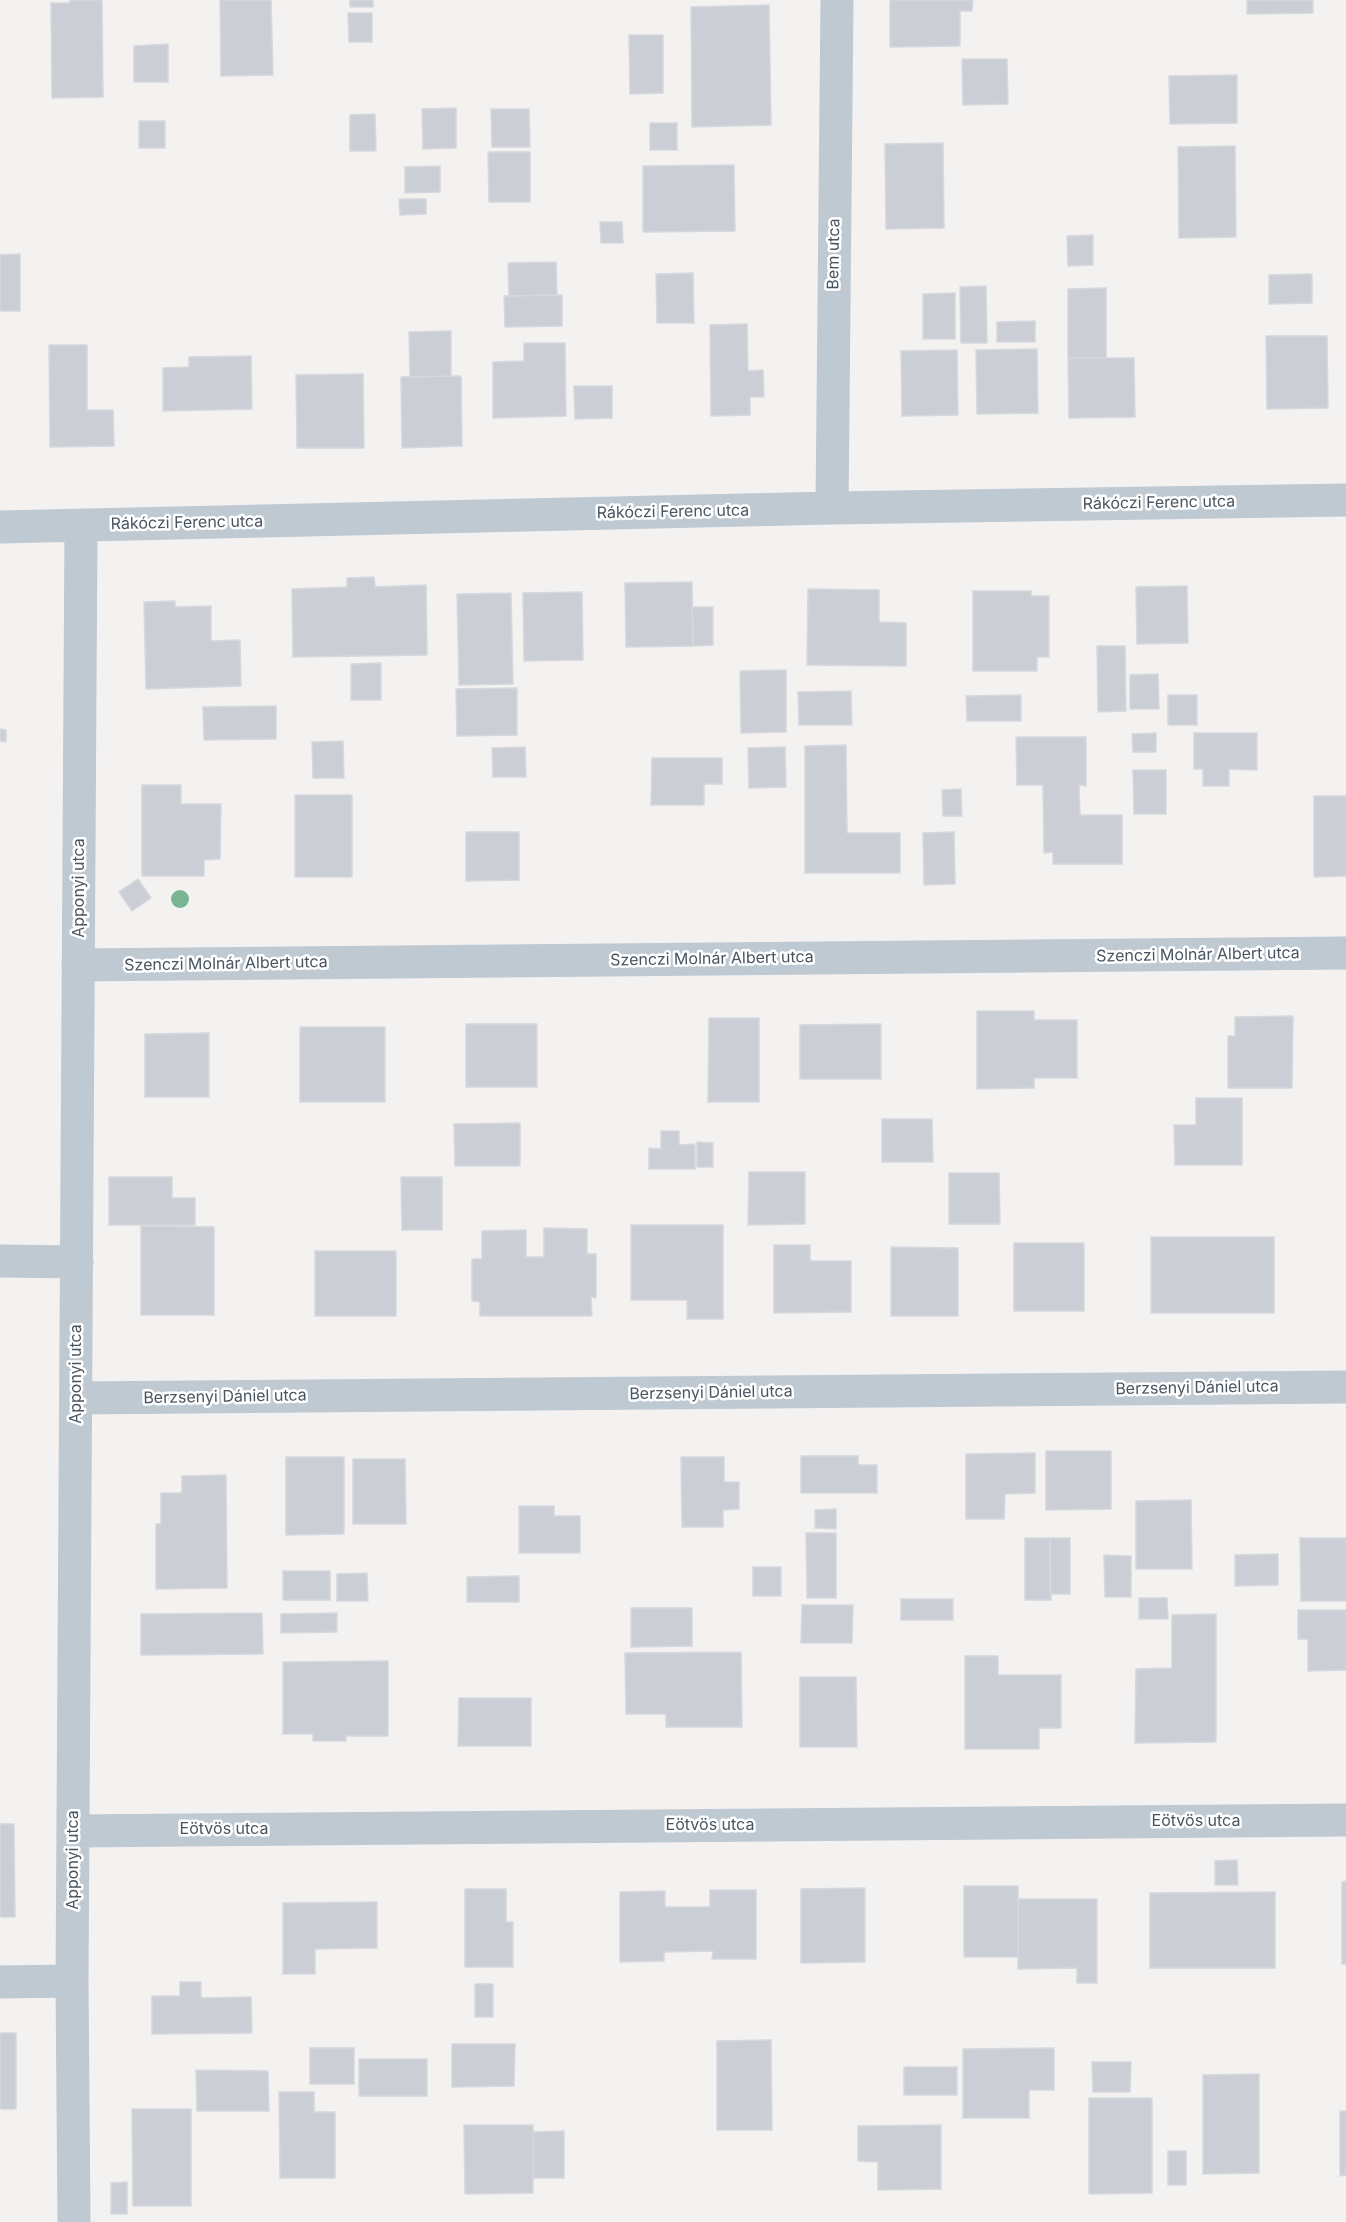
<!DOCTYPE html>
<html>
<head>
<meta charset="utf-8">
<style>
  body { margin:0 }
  canvas { display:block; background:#f4f1f1 }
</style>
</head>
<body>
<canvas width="1346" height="2222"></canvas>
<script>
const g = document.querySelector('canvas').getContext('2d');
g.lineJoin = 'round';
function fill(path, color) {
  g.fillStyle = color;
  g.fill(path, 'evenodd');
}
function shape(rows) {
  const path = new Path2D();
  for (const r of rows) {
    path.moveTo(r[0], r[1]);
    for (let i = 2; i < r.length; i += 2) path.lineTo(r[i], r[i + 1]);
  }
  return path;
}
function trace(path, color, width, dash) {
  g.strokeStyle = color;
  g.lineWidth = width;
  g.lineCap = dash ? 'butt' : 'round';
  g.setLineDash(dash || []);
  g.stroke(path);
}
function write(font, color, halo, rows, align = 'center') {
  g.font = font + ' Inter,sans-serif';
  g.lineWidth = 5;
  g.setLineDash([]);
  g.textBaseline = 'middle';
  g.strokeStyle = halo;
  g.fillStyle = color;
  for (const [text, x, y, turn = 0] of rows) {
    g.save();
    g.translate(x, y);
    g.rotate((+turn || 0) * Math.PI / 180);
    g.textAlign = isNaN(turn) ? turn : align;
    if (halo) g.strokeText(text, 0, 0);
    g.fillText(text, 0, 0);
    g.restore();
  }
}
const building = shape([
  [70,0,102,0,103,97,52,98,51,3,70,3,70,0],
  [220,0,271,0,273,75,221,76,220,0],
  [350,0,373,0,373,7,350,7,350,0],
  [890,0,973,0,972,11,960,11,960,46,890,47,890,0],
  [1247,0,1313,0,1313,13,1247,14,1247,0],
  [769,5,771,125,692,127,691,7,769,5],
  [348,13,372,13,372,42,349,42,348,13],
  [629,35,663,35,663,93,630,94,629,35],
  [168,44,168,82,134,82,134,46,168,44],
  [962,59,1007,59,1008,104,963,105,962,59],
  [1237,75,1237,123,1170,124,1169,76,1237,75],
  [456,108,456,148,423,149,422,109,456,108],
  [491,109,529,109,530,147,492,147,491,109],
  [375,114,376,151,350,151,350,115,375,114],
  [139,121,165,121,165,148,139,148,139,121],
  [650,123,677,123,677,150,650,150,650,123],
  [943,143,944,228,886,229,885,144,943,143],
  [1235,146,1236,237,1179,238,1178,147,1235,146],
  [488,152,530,152,530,202,489,202,488,152],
  [734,165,735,231,643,232,643,166,734,165],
  [440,166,440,192,405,193,405,167,440,166],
  [399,199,426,199,426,214,400,215,399,199],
  [600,222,622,222,623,243,601,243,600,222],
  [1093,235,1093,265,1068,266,1067,236,1093,235],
  [20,254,20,311,0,311,0,255,20,254],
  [556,262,557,295,509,296,508,263,556,262],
  [693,273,694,323,657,323,656,274,693,273],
  [1312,274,1312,303,1269,304,1269,275,1312,274],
  [986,286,987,343,961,343,960,287,986,286],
  [1106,288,1106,358,1068,358,1068,289,1106,288],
  [955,293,955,339,923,339,923,294,955,293],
  [562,295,562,326,505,327,504,296,562,295],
  [1035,321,1035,342,997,342,997,322,1035,321],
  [747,324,748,371,763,370,764,397,750,397,750,415,711,416,710,325,747,324],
  [451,331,451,376,410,377,409,332,451,331],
  [1266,336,1327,336,1328,408,1267,409,1266,336],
  [524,343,565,343,566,416,493,418,493,362,524,361,524,343],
  [49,345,87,345,87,410,113,410,114,446,50,447,49,345],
  [1037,349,1038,413,977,414,976,350,1037,349],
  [957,350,958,415,902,416,901,351,957,350],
  [251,356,252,409,163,411,163,368,189,367,189,357,251,356],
  [1068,358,1134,358,1135,417,1069,418,1068,358],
  [363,374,364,448,297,448,296,375,363,374],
  [461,376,462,446,402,448,401,377,461,376],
  [574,386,612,386,612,418,575,419,574,386],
  [374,577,375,587,426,585,427,655,293,657,292,589,347,587,347,578,374,577],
  [692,582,693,646,626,647,625,583,692,582],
  [1187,586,1188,643,1137,644,1136,587,1187,586],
  [808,589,879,590,879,622,906,623,906,666,807,665,808,589],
  [973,591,1031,591,1031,596,1049,596,1049,657,1037,657,1037,671,973,671,973,591],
  [582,592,583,660,524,661,523,593,582,592],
  [511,593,513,684,459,685,457,594,511,593],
  [175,601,175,607,211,606,211,641,240,640,241,686,146,689,144,602,175,601],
  [692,607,713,607,713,645,693,646,692,607],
  [1097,646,1125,646,1126,711,1098,712,1097,646],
  [381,663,381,700,351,700,351,664,381,663],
  [786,670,786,732,741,733,740,671,786,670],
  [1158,674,1159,709,1130,709,1130,675,1158,674],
  [517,688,517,735,457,736,456,689,517,688],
  [851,691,852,725,799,725,798,692,851,691],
  [1021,695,1021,721,967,721,966,696,1021,695],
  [1168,695,1197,695,1197,725,1168,725,1168,695],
  [276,706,276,739,204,740,203,707,276,706],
  [0,729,6,730,6,742,0,741,0,729],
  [1156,733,1156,752,1133,752,1132,734,1156,733],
  [1194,733,1257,733,1257,770,1229,769,1229,786,1203,786,1203,769,1194,769,1194,733],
  [1016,737,1086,737,1086,786,1079,785,1080,815,1122,815,1122,864,1053,864,1053,852,1044,853,1043,785,1017,785,1016,737],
  [343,741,344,778,313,778,312,742,343,741],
  [846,745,847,833,900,833,900,873,805,873,805,746,846,745],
  [525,747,526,777,493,777,492,748,525,747],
  [785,747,786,787,749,788,748,748,785,747],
  [652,758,722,758,722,784,704,784,704,805,651,805,652,758],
  [1133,770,1166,770,1166,814,1134,814,1133,770],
  [142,785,181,785,181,804,221,804,220,859,204,860,204,876,142,876,142,785],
  [961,789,962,816,943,816,942,790,961,789],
  [295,795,352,795,352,877,295,877,295,795],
  [1314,796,1346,796,1346,876,1314,877,1314,796],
  [466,832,519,832,519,880,466,881,466,832],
  [954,832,955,884,924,885,923,833,954,832],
  [138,879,151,898,132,911,119,892,138,879],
  [977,1011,1034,1011,1034,1020,1077,1020,1077,1078,1034,1078,1034,1088,977,1089,977,1011],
  [1293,1016,1292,1088,1228,1088,1228,1036,1235,1036,1235,1017,1293,1016],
  [709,1018,759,1018,759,1102,708,1102,709,1018],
  [466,1024,537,1024,537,1087,466,1087,466,1024],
  [881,1024,881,1079,800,1079,800,1025,881,1024],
  [300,1027,385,1027,385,1102,300,1102,300,1027],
  [209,1033,209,1097,145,1097,145,1034,209,1033],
  [1196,1098,1242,1098,1242,1165,1175,1165,1174,1125,1196,1125,1196,1098],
  [882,1119,932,1119,933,1162,882,1162,882,1119],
  [520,1123,520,1166,455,1166,454,1124,520,1123],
  [661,1131,679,1131,679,1145,695,1144,695,1169,649,1169,649,1148,661,1149,661,1131],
  [697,1142,713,1143,713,1167,697,1167,697,1142],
  [749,1172,805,1172,805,1224,748,1225,749,1172],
  [949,1173,999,1173,1000,1224,949,1224,949,1173],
  [109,1177,172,1177,172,1198,195,1198,195,1225,109,1225,109,1177],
  [401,1177,442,1177,442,1230,402,1230,401,1177],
  [631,1225,723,1225,723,1319,687,1319,687,1300,631,1300,631,1225],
  [141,1226,214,1227,214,1315,141,1315,141,1226],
  [544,1228,587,1229,587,1254,596,1254,596,1298,591,1297,592,1316,480,1316,480,1302,472,1301,472,1259,482,1259,482,1231,526,1230,526,1257,544,1257,544,1228],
  [1151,1237,1274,1237,1274,1313,1151,1313,1151,1237],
  [1014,1243,1084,1243,1084,1311,1014,1311,1014,1243],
  [774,1245,810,1245,810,1261,851,1261,851,1312,774,1313,774,1245],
  [891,1247,958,1248,958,1316,891,1316,891,1247],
  [315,1251,396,1251,396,1316,315,1316,315,1251],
  [1046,1451,1111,1451,1111,1509,1046,1510,1046,1451],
  [1035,1453,1035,1493,1005,1494,1004,1519,966,1519,966,1454,1035,1453],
  [801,1456,858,1456,858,1465,877,1465,877,1493,801,1493,801,1456],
  [286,1457,344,1457,344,1534,286,1535,286,1457],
  [681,1457,724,1457,724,1482,739,1482,739,1509,723,1510,723,1527,682,1527,681,1457],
  [353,1459,405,1459,406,1524,353,1524,353,1459],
  [226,1475,227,1588,156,1589,156,1524,161,1524,161,1493,182,1493,182,1476,226,1475],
  [1191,1500,1192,1569,1136,1569,1136,1501,1191,1500],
  [519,1506,554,1506,554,1516,580,1516,580,1553,519,1553,519,1506],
  [836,1509,836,1529,815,1528,815,1510,836,1509],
  [806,1533,836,1533,836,1598,807,1598,806,1533],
  [1025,1538,1050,1538,1051,1600,1025,1600,1025,1538],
  [1050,1538,1070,1538,1070,1594,1050,1594,1050,1538],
  [1300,1538,1346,1538,1346,1601,1301,1601,1300,1538],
  [1278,1554,1278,1585,1235,1586,1235,1555,1278,1554],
  [1104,1555,1131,1556,1131,1597,1105,1597,1104,1555],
  [753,1567,781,1567,781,1596,753,1596,753,1567],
  [283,1571,330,1571,330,1600,283,1600,283,1571],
  [367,1573,368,1601,337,1601,337,1574,367,1573],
  [519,1576,519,1602,467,1602,467,1577,519,1576],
  [1139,1598,1167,1598,1168,1619,1139,1619,1139,1598],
  [901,1599,953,1599,953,1620,901,1620,901,1599],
  [802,1605,853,1605,852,1643,801,1643,802,1605],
  [631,1608,692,1608,692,1646,631,1647,631,1608],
  [1298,1610,1346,1610,1346,1670,1308,1671,1308,1639,1298,1639,1298,1610],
  [262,1613,263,1654,141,1655,141,1614,262,1613],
  [337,1613,337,1632,281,1633,281,1614,337,1613],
  [1216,1614,1216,1742,1135,1743,1136,1669,1172,1668,1172,1615,1216,1614],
  [741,1652,742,1727,666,1727,666,1714,626,1714,625,1653,741,1652],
  [965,1656,998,1656,998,1675,1061,1675,1061,1728,1039,1728,1039,1749,965,1749,965,1656],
  [388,1661,388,1736,346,1736,346,1741,313,1741,313,1734,283,1734,283,1662,388,1661],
  [800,1677,856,1677,857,1747,800,1747,800,1677],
  [459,1698,531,1698,531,1746,458,1746,459,1698],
  [0,1824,14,1824,15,1917,0,1917,0,1824],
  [1237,1860,1238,1885,1215,1885,1215,1861,1237,1860],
  [1346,1881,1346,1964,1342,1964,1342,1882,1346,1881],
  [964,1886,1018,1886,1018,1957,964,1957,964,1886],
  [865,1888,865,1962,801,1963,801,1889,865,1888],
  [465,1889,506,1889,506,1922,513,1922,513,1967,465,1967,465,1889],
  [710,1890,756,1890,756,1959,712,1959,713,1951,664,1952,664,1961,620,1962,620,1892,665,1891,665,1907,710,1907,710,1890],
  [1275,1892,1275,1968,1150,1968,1150,1893,1275,1892],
  [1018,1899,1097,1899,1097,1983,1077,1983,1077,1968,1018,1969,1018,1899],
  [377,1902,377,1948,315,1949,315,1974,283,1974,283,1903,377,1902],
  [180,1982,201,1982,201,1998,251,1997,252,2033,152,2034,152,1996,180,1996,180,1982],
  [475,1984,493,1984,493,2017,475,2017,475,1984],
  [0,2033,16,2033,16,2109,0,2109,0,2033],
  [771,2040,772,2130,717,2130,717,2041,771,2040],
  [452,2044,515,2044,514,2086,452,2087,452,2044],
  [310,2048,354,2048,354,2084,310,2084,310,2048],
  [1054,2048,1054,2090,1029,2090,1029,2118,963,2118,963,2049,1054,2048],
  [359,2059,427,2059,427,2096,359,2096,359,2059],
  [1092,2062,1131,2062,1130,2092,1093,2092,1092,2062],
  [904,2067,957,2067,957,2095,904,2095,904,2067],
  [196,2070,268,2071,269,2111,197,2111,196,2070],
  [1259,2074,1259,2173,1203,2174,1203,2075,1259,2074],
  [279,2092,314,2092,314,2112,335,2112,335,2178,280,2178,279,2092],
  [1089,2098,1152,2098,1152,2193,1089,2194,1089,2098],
  [132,2109,191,2109,191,2206,133,2206,132,2109],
  [1340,2111,1346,2111,1346,2175,1340,2176,1340,2111],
  [464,2125,533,2125,533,2193,465,2194,464,2125],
  [941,2125,941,2189,878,2190,878,2162,858,2161,858,2126,941,2125],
  [564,2131,564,2178,533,2178,533,2132,564,2131],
  [1168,2151,1186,2151,1186,2185,1168,2185,1168,2151],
  [127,2182,127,2214,111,2214,111,2183,127,2182]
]);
fill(building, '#cbced4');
trace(building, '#d5d8dd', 1.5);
trace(shape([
  [832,508,837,0],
  [0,527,832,508,1346,500],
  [78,965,1346,953],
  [0,1261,77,1262],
  [76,1398,1346,1387],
  [73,1831,1346,1820],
  [0,1982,72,1981],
  [74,2222,72,1981,81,526]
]), '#bec9d2', 33);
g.fillStyle = '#77b595';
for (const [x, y] of [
  [180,899]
]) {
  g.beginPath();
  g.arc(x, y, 9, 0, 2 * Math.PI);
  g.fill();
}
write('16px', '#485561', '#fff', [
  ["Bem utca",834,254,-89],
  ["Rákóczi Ferenc utca",1159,503,-1],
  ["Rákóczi Ferenc utca",673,512,-1],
  ["Rákóczi Ferenc utca",187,523,-1],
  ["Apponyi utca",79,888,-90],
  ["Szenczi Molnár Albert utca",1198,955,-1],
  ["Szenczi Molnár Albert utca",712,959,-1],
  ["Szenczi Molnár Albert utca",226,964,-1],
  ["Apponyi utca",76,1374,-90],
  ["Berzsenyi Dániel utca",1197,1388,-1],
  ["Berzsenyi Dániel utca",711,1393,-1],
  ["Berzsenyi Dániel utca",225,1397,-1],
  ["Eötvös utca",1196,1821],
  ["Eötvös utca",710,1825],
  ["Eötvös utca",224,1829],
  ["Apponyi utca",73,1860,-90]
]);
</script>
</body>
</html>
